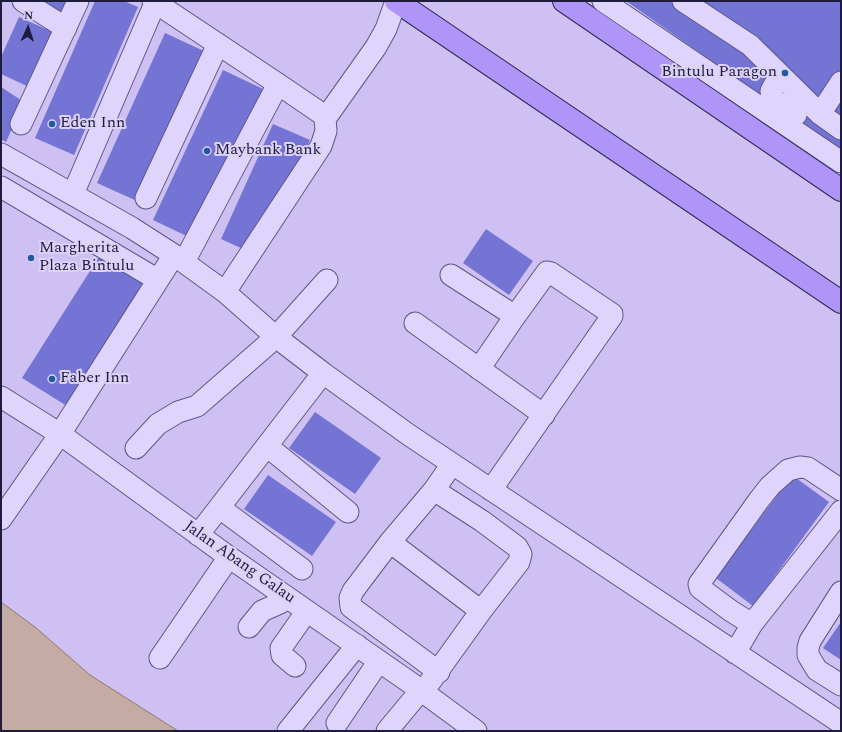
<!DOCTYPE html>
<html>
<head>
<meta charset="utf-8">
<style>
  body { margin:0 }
  #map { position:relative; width:842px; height:732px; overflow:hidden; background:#cec0f2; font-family:Spectral,serif }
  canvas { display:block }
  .frame { position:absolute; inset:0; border:2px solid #1e1c3b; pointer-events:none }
  .north { position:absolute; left:8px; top:8px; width:40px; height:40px; -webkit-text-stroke:3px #dcd1f8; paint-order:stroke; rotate:3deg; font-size:11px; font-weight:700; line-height:16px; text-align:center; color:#1e1c3b }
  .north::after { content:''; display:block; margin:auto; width:14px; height:18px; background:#1e1c3b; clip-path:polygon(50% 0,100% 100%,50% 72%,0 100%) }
</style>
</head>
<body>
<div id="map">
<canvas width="842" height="732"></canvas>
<div class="frame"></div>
<div class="north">N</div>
</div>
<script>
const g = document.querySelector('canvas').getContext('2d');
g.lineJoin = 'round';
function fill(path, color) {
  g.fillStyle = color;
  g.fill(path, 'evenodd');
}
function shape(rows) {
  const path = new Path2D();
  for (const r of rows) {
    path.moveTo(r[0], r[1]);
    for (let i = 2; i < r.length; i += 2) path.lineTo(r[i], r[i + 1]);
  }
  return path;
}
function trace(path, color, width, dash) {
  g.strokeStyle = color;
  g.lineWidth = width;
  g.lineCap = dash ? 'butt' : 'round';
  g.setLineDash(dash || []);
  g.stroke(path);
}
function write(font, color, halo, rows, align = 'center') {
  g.font = font + ' Spectral,serif';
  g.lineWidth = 4;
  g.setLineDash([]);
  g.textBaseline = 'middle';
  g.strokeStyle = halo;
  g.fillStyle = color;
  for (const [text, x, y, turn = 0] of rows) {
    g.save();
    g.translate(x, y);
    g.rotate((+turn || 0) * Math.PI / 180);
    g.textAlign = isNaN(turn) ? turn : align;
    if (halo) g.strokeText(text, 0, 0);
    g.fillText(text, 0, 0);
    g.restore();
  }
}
const water = shape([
  [1,602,35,627,90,675,178,731,1,731,1,602]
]);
fill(water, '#c4aca4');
trace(water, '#93776a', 1);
fill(shape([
  [31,1,70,1,63,15],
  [95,1,124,1,138,7,74,155,35,138],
  [626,1,841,1,841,156,757,93],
  [19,17,53,32,29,87,1,74,1,57],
  [165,33,206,52,137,201,97,183],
  [223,70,263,89,193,239,153,220],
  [1,87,24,102,6,142,1,139],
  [273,124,310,140,281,205,243,249,221,239],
  [486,229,533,261,509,295,463,263],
  [102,252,146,279,67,406,22,378],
  [315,412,381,458,355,494,289,448],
  [268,475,336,522,312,556,244,509],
  [792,475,829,502,753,606,716,578],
  [841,622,841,660,823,648]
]), '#7374d3');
const minor = shape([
  [23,1,66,28],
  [153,1,278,84,322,114,325,119,326,131,321,146,225,292],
  [603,1,841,162],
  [683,1,750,45,820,114,841,129],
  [780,75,771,91,772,96,775,100,796,115],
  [820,114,841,82],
  [325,119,376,47,386,29,396,1],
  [21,124,78,1],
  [1,154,132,228,174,255,225,292,276,337,323,373,409,435,841,723],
  [1,187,158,280],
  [73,194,156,1],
  [146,198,218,44],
  [184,262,278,84],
  [451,275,515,316],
  [415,323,544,415],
  [479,369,513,319,547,272,551,273,612,314,612,316,491,490],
  [1,397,60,434,229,557,415,686,476,731],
  [267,446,348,512],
  [136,448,158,424,178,412,197,406,276,337,327,280],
  [220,508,302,569],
  [1,519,60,434,174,255],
  [198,535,323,373],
  [390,542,481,611],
  [841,592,810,641,808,648,808,655,817,670,841,685],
  [752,624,731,611,704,591,700,588,699,584,759,500,770,486,788,470,800,467,808,468,841,490],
  [249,627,262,611,280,603,287,597],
  [735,653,752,624,841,511],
  [160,658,229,557],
  [295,666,282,655,281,648,307,611],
  [439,672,351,607,350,598,353,591,390,542,434,490,452,464],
  [430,682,481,611,519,562,521,554,517,547,482,521,434,490],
  [337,723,379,661],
  [288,731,357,645],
  [387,731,421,690]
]);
const major = shape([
  [396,1,841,302],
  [564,1,841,190]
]);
trace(minor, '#5c568d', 23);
trace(major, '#2d2b5a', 24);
trace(minor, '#dfd5fc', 21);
trace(major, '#af95f8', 22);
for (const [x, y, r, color] of [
  [785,73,4,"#2159a1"],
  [52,124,4,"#2159a1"],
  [207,151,4,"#2159a1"],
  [31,258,4,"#2159a1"],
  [52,379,4,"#2159a1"]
]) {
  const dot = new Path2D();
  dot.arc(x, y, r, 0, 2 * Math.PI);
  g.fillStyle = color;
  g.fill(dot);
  trace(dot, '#dcd1f8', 1.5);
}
write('16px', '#1e1c3b', '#dcd1f8', [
  ["Bintulu Paragon",777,73,"right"],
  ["Eden Inn",60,124],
  ["Maybank Bank",215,151],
  ["Margherita",39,249],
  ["Plaza Bintulu",39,267],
  ["Faber Inn",60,379]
], 'left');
write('16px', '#1e1c3b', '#dcd1f8', [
  ["Jalan Abang Galau",239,563,35]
]);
</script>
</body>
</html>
